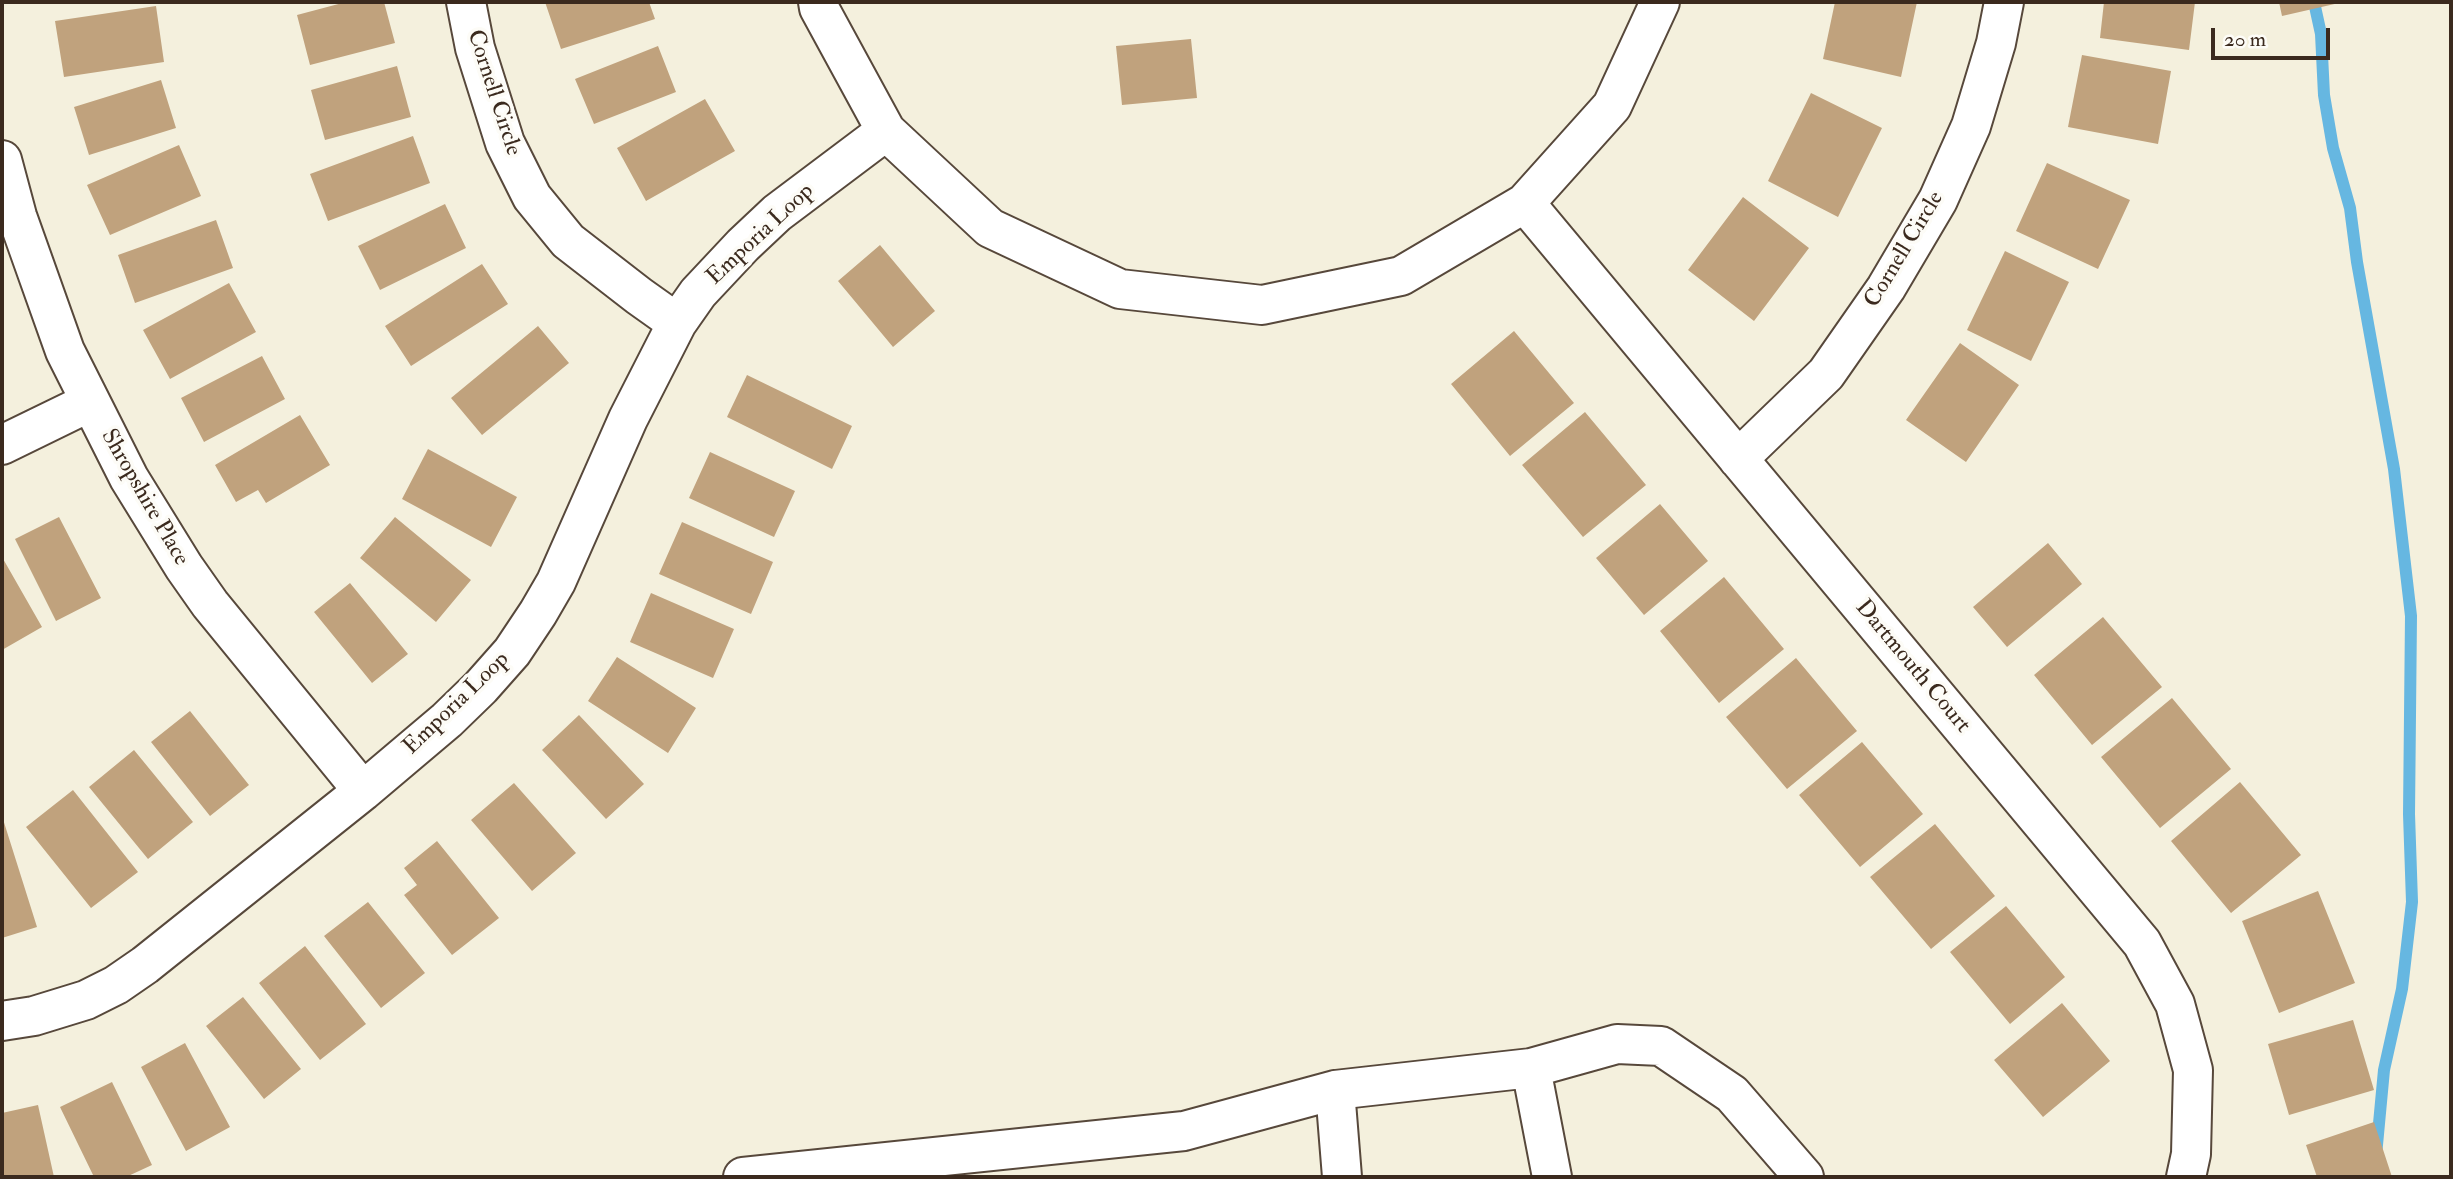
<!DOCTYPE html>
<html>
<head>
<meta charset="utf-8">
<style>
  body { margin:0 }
  #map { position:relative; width:2453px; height:1179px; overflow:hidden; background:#f4f0dd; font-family:"IM FELL Double Pica",serif }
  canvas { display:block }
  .frame { position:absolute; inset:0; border:4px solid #3b2a1e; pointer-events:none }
  .scale { position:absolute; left:2211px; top:28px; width:119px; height:32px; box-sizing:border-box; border:4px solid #3b2a1e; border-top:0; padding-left:9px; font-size:21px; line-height:24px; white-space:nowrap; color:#3b2a1e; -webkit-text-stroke:5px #fdfcf7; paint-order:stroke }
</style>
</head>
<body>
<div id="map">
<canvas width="2453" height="1179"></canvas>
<div class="frame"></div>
<div class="scale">20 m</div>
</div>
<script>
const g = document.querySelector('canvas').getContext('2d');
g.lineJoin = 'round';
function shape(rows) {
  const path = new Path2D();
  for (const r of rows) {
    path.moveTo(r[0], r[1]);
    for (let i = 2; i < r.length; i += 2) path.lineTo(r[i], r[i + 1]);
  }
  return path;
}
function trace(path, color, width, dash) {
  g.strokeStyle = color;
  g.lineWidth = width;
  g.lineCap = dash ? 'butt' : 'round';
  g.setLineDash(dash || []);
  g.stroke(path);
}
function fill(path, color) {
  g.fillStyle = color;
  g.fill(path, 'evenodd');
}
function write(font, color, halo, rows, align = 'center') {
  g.font = font + ' "IM FELL Double Pica",serif';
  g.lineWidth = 7;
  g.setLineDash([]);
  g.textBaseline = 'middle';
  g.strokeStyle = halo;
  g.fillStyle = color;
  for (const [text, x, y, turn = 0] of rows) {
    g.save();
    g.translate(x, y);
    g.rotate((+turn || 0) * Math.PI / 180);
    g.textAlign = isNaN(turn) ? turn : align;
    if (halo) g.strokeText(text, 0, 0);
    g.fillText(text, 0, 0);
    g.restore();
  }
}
trace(shape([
  [2314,2,2321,34,2324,95,2333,148,2350,208,2357,262,2394,469,2411,616,2409,814,2412,902,2402,989,2384,1070,2374,1177]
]), '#66b7e1', 12);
fill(shape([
  [346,2,384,2,395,43,310,65,297,15],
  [545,2,649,2,655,19,561,49],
  [1835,2,1917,2,1901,77,1823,59],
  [2104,2,2195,2,2189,50,2100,38],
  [2279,2,2339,2,2339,3,2282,16],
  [156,6,164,62,64,77,55,21],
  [1191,39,1197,98,1122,105,1116,46],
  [658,46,676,92,594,124,575,79],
  [2082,55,2171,71,2158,144,2068,127],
  [397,66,411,117,325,140,311,90],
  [161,80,176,128,89,155,74,107],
  [1811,93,1882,128,1838,217,1768,181],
  [705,99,735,151,646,201,617,148],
  [413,136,430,183,328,221,310,174],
  [179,145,201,196,110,235,87,185],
  [2047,163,2130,200,2098,269,2016,231],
  [1743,197,1809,248,1754,321,1688,270],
  [445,204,466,248,380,290,358,246],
  [216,220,233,268,135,303,118,255],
  [880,245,935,311,893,347,838,281],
  [2005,251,2069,282,2031,361,1967,330],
  [482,264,508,304,411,366,385,326],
  [229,283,256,332,170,379,143,330],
  [538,326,569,363,482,435,451,398],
  [1514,331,1574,403,1510,456,1451,384],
  [1960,343,2019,385,1966,462,1906,420],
  [262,356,285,399,204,442,181,398],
  [747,375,852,426,832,469,727,417],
  [1585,412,1646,485,1583,537,1522,465],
  [300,415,330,465,266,503,258,490,236,502,215,465],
  [428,449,517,497,491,547,402,499],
  [710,452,795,491,774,537,689,498],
  [1660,504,1708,561,1644,615,1596,558],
  [59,517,101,598,56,621,15,539],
  [395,517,471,580,436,622,360,558],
  [682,522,773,562,751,614,659,574],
  [2048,543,2082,584,2007,647,1973,607],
  [2,557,42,627,2,650],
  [1724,577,1784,649,1719,703,1660,631],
  [350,583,408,654,372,683,314,612],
  [651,593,734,629,713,678,630,642],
  [2103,617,2162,687,2092,745,2034,675],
  [617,657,696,708,668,753,588,701],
  [1796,658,1857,731,1787,789,1726,717],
  [2172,698,2231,769,2160,828,2101,757],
  [190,711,249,785,210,816,151,742],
  [579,715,644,784,606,819,542,750],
  [1862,742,1923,814,1860,867,1799,795],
  [134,750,193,822,148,859,89,787],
  [2240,782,2301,855,2231,913,2171,841],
  [514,783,576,853,532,891,471,820],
  [73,790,138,872,91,908,26,827],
  [2,816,37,927,2,938],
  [1935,824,1995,896,1931,949,1870,877],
  [437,841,499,918,452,955,404,895,417,885,404,868],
  [2318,891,2355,983,2279,1013,2242,921],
  [368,902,425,973,381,1008,324,936],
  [2006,906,2065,977,2010,1024,1950,952],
  [305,946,366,1024,320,1060,259,983],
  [243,997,301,1069,264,1099,206,1026],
  [2062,1003,2110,1061,2043,1117,1994,1060],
  [2353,1020,2374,1090,2289,1115,2268,1044],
  [185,1043,230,1127,186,1151,141,1067],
  [112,1082,152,1165,126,1177,94,1177,60,1107],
  [38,1105,54,1177,3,1177,2,1113],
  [2374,1122,2392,1177,2317,1177,2306,1145]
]), '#c0a27d');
const minor = shape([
  [466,2,475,48,505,143,532,197,568,241,639,296,677,323],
  [818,2,819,8,886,131,990,228,1120,289,1262,305,1401,276,1525,203,1612,106,1660,2],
  [2,160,17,216,65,351,129,478,184,567,210,604,363,791],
  [1525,203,2142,943,2175,1004,2193,1070,2191,1154,2186,1177],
  [2,445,90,402],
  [1738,459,1826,374,1886,288,1938,200,1971,126,1996,43,2004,2],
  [2,1021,34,1016,86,1000,116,985,145,965,363,791,447,720,481,687,512,652,538,613,556,582,628,419,677,323,698,293,743,245,777,213,886,131],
  [1531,1068,1552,1177],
  [1335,1090,1342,1177],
  [743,1177,1184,1131,1335,1090,1531,1068,1617,1044,1661,1046,1732,1094,1804,1177]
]);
trace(minor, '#57483b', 42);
trace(minor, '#fff', 38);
write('23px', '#3b2a1e', '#fdfcf7', [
  ["Cornell Circle",493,93,72],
  ["Emporia Loop",761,235,-43],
  ["Cornell Circle",1905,250,-59],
  ["Shropshire Place",144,498,60],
  ["Dartmouth Court",1912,667,50],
  ["Emporia Loop",457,704,-44]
]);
</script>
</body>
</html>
